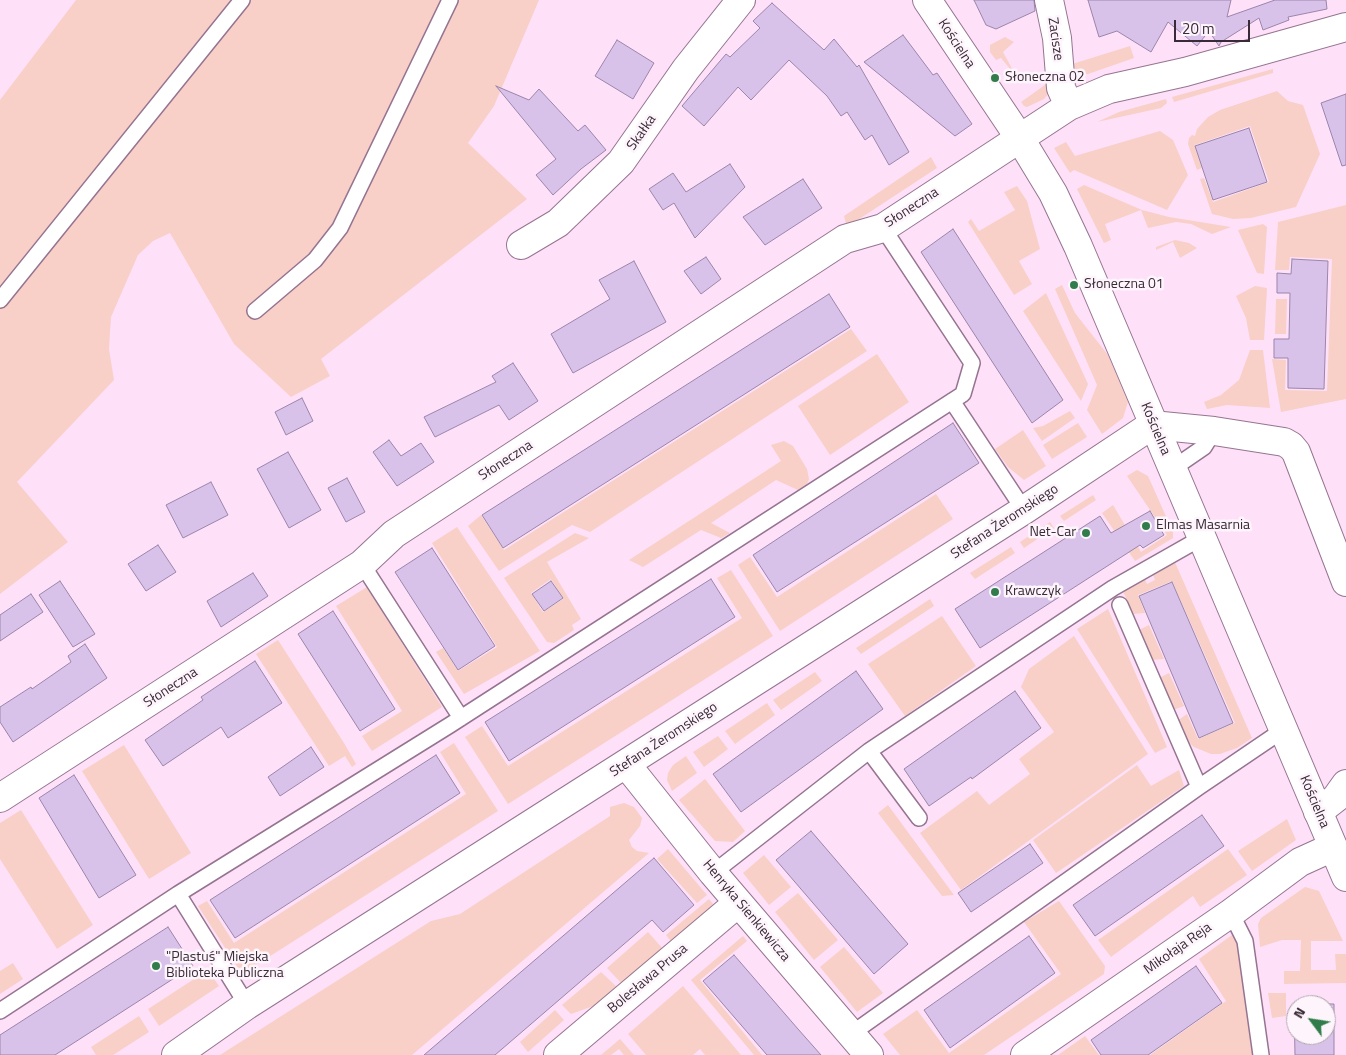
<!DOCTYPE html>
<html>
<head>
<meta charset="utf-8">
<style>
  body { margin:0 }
  #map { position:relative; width:1346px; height:1055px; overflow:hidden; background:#fee0f9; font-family:"Titillium Web",sans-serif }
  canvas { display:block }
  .north { position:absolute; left:1286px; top:995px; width:50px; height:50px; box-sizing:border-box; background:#fdf5fb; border:1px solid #aea4ac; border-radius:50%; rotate:301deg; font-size:14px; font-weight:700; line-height:20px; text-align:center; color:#382a36 }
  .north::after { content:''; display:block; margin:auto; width:18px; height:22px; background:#317c4a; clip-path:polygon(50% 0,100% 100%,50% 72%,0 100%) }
  .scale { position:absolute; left:1174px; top:20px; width:76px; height:22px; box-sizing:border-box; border:2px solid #382a36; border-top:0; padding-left:6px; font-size:15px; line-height:18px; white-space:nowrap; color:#382a36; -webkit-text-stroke:4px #fdf5fb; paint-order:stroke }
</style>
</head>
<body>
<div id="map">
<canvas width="1346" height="1055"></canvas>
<div class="north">N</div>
<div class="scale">20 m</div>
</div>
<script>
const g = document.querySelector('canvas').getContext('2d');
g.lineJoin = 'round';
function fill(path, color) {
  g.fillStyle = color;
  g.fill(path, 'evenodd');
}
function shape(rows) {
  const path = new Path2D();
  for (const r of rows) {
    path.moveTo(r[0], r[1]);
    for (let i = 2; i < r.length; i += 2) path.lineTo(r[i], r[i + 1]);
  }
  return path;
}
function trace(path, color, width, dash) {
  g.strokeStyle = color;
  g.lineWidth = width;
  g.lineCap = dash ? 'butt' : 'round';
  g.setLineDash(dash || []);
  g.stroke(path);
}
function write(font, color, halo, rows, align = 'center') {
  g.font = font + ' "Titillium Web",sans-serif';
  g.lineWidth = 5;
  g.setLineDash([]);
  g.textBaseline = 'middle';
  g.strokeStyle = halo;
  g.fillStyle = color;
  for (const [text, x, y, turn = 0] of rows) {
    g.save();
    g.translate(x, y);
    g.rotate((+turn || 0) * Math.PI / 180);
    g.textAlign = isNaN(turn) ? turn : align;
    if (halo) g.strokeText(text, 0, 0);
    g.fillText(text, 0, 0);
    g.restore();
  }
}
fill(shape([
  [76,0,539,0,494,106,468,143,527,199,321,359,330,376,291,397,234,344,170,233,153,241,138,255,111,317,109,349,114,380,17,482,68,542,0,594,0,100],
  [1005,37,1014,42,1003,52,1016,76,1001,58,996,60,990,52,990,45],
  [1130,46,1134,58,1088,74,1079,74,1069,65],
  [1273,69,1273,73,1174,102,1172,97],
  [1052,80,1050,92,1044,99,1027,107,1024,106,1021,102],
  [1277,91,1288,101,1303,105,1320,154,1296,207,1251,218,1233,219,1212,214,1200,179,1204,178,1213,202,1269,182,1250,126,1195,145,1202,168,1197,170,1188,144,1189,138,1192,135,1195,136,1197,129,1208,117,1220,110],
  [1166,99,1167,103,1161,108,1097,122,1119,112],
  [1160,131,1173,140,1188,175,1167,210,1074,170,1070,173,1054,148,1066,142,1075,156],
  [931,157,937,168,847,227,844,216],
  [1084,185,1142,210,1169,217,1231,227,1212,234,1191,224,1176,222,1148,228,1141,210,1105,224,1111,240,1104,243,1077,189],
  [1017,186,1027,201,1040,249,1019,261,1032,284,1014,295,968,222,971,219,979,231,1015,210,1004,192],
  [1346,205,1346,399,1281,412,1272,359,1286,360,1285,390,1327,391,1332,259,1290,257,1289,270,1275,270,1278,222],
  [1263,224,1267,227,1264,274,1257,273,1238,230],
  [1175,240,1189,243,1197,248,1180,258,1173,242,1156,250,1156,247],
  [1062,285,1075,313,1108,355,1128,402,1123,418,1102,434,1087,410,1097,385,1055,289],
  [1255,286,1267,288,1264,340,1250,340,1246,318,1236,296],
  [1046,293,1088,384,1081,401,1023,311],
  [1276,299,1287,299,1286,334,1275,334],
  [851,329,867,351,590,532,572,525,499,571,468,526,481,515,504,550],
  [1250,350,1263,350,1270,408,1227,405,1207,409,1204,402,1221,395,1239,380],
  [877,354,909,402,830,455,798,406],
  [1070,411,1075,418,1042,441,1033,428,1043,426],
  [1078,423,1087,437,1052,459,1043,445],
  [1023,430,1046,466,1024,480,1008,467,995,449],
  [784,441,793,446,807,469,809,479,807,484,798,490,776,480,711,523,730,533,721,538,701,530,643,567,629,560,781,461,771,445],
  [1137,470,1148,476,1173,532,1173,538,1135,561,1102,513,1113,505,1141,552,1167,535,1127,476],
  [936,494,953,519,780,631,738,565,750,557,777,597],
  [1093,495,1096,500,1064,521,1060,516],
  [1050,522,1054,528,1024,548,1020,542],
  [457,527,540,651,464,694,436,652,443,648,458,671,497,647,432,543],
  [575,533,589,538,547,562,581,619,572,625,574,630,554,643,547,642,504,578],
  [551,579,563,599,543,612,531,593],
  [1011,547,1015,553,975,579,970,573],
  [1174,560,1252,738,1237,748,1220,754,1211,754,1194,747,1187,741,1177,721,1187,714,1198,739,1235,723,1172,581,1138,595,1145,613,1133,614,1122,589,1144,577,1147,584,1155,580,1152,572],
  [731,570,773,636,508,804,465,737,482,726,508,766,742,618,717,578],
  [367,587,442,707,372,751,362,736,402,711,336,606],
  [930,599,934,606,861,654,856,648],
  [1108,609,1167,747,1155,753,1077,629],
  [942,616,976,666,905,716,868,664],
  [1149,625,1164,659,1151,660,1137,631],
  [1074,636,1148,754,961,890,920,833,977,791,989,805,1030,774,1019,759,1054,732,1021,687,1029,669],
  [278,640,344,743,356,764,352,767,345,756,329,766,256,654],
  [815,672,822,681,781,710,773,700],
  [1169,673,1184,706,1173,710,1159,678],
  [767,703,775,715,735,744,725,731],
  [718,736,728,749,704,767,693,752],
  [454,743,498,811,242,974,198,906,207,901,234,943,466,794,440,752],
  [124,745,191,853,149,879,82,771],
  [686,756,697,773,672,791,667,780,668,773,673,765],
  [1137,765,1151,786,1179,770,1184,786,1056,873,1033,840],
  [705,779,745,831,733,842,715,841,679,800],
  [624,803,634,807,642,818,640,826,629,840,632,847,637,851,649,853,412,1055,220,1055,431,921,460,914,610,816,610,807],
  [888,805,954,895,942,896,878,813],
  [21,810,93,925,57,949,0,859,0,823],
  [1287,819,1296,840,1252,871,1238,851],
  [668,849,707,895,697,903,657,859],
  [1228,849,1247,875,1200,907,1193,896,1111,957,1098,940],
  [764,855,791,887,769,905,743,873],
  [1305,887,1319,891,1343,941,1311,941,1311,970,1336,970,1335,954,1346,954,1346,983,1284,984,1284,971,1300,971,1301,940,1282,940,1260,947,1258,924,1261,918],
  [798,893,838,940,814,960,775,912],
  [709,899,713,904,708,914,673,944,666,935],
  [1059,901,1105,966,1104,974,984,1055,900,1055,883,1034,917,1010,949,1053,1061,974,1024,922],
  [648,932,664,950,623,985,607,968],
  [1232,935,1238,945,1254,1055,1150,1055,1226,1001,1199,959],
  [743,936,747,941,700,980,762,1055,754,1055,691,980],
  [844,947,883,993,857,1012,820,967],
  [13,963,23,979,0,994,0,971],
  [208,970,219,986,159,1026,148,1009],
  [601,972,618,988,599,1004,571,1014,562,1005],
  [683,986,741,1055,705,1055,700,1049,693,1055,646,1055,628,1034],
  [1268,993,1286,993,1286,1016,1272,1018],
  [555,1010,564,1020,528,1052,520,1042],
  [139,1016,149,1032,113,1055,96,1055,91,1047],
  [1085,1036,1099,1055,1058,1055],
  [620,1039,634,1055,624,1055,619,1049,611,1055,601,1055]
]), '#f8d0c8');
const building = shape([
  [974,0,1034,0,1035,11,996,29,986,25,974,0],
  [1088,0,1231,0,1227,17,1275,0,1326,0,1327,9,1288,17,1289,20,1263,30,1259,18,1221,42,1219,46,1209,31,1197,46,1168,22,1151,52,1117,31,1099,37,1088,0],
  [772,3,824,50,834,39,857,67,859,65,909,152,889,165,872,135,865,140,847,112,841,116,827,96,789,60,751,100,738,87,704,126,682,106,726,54,730,57,760,28,753,21,772,3],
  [903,35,933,75,937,73,972,124,955,136,864,62,903,35],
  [617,40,654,63,633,99,595,76,617,40],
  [496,86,529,100,539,89,578,131,585,125,606,150,581,169,553,195,536,175,556,159,496,86],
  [1346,94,1346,165,1342,166,1321,103,1346,94],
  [1249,128,1267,182,1213,200,1195,146,1249,128],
  [730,164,745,187,695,238,674,203,663,210,649,189,673,173,686,192,730,164],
  [803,179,822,208,765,245,743,217,803,179],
  [953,229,1063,400,1032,423,921,252,953,229],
  [706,257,721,279,701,294,684,271,706,257],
  [1292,259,1328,261,1324,389,1288,388,1288,358,1274,358,1274,339,1289,339,1290,293,1277,293,1277,273,1291,274,1292,259],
  [634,261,666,322,573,373,551,334,610,299,599,280,634,261],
  [829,294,850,327,503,548,482,515,829,294],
  [513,363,538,401,509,420,499,405,435,437,424,417,496,382,492,376,513,363],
  [302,398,313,421,286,435,275,412,302,398],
  [953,423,979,463,777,592,753,555,953,423],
  [389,440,401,456,421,443,434,462,397,486,373,452,389,440],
  [288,452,321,510,289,528,257,469,288,452],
  [347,478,365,512,346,522,328,488,347,478],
  [211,482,228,515,183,538,166,505,211,482],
  [1150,511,1164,535,1143,548,1140,545,980,648,955,609,1100,516,1111,533,1150,511],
  [158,545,176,572,146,591,128,564,158,545],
  [432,548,495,646,458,670,395,572,432,548],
  [253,573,268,596,221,627,207,601,253,573],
  [711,579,735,617,509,761,485,722,711,579],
  [60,581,95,634,73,647,39,595,60,581],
  [551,581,563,598,544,611,532,594,551,581],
  [1172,582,1233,723,1199,738,1139,596,1172,582],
  [31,594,43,612,0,641,0,615,31,594],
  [333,611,395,709,360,731,298,634,333,611],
  [85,644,107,678,13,742,0,722,0,707,31,687,32,689,71,662,68,656,85,644],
  [255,661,282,703,228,738,221,727,163,766,145,740,203,700,201,697,255,661],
  [856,671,883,709,741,812,713,774,856,671],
  [1015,691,1041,728,972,779,971,777,929,806,904,769,1015,691],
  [311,747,324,767,280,796,268,777,311,747],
  [436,755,460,793,235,938,210,900,436,755],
  [74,775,136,875,99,898,39,798,74,775],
  [1202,815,1224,846,1095,936,1073,905,1202,815],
  [811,831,908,944,874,974,776,860,811,831],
  [1030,844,1043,863,971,912,958,893,1030,844],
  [654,858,694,905,663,932,652,920,495,1055,424,1055,654,858],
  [168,927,193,966,55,1055,0,1055,0,1035,168,927],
  [1029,936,1055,973,950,1048,924,1010,1029,936],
  [734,955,798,1029,821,1055,767,1055,703,981,734,955],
  [1196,966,1222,1003,1148,1055,1101,1055,1091,1040,1196,966],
  [1294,1004,1334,1004,1334,1055,1295,1055,1294,1004],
  [1296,1005,1326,1005,1326,1035,1296,1035,1296,1005]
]);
fill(building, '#d9c2e9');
trace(building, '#9b85aa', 1);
const lane = shape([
  [0,300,242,0],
  [255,311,315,260,340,228,450,0],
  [952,401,1024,510],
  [1172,469,1204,447,1214,431],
  [362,564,461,718],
  [1120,605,1199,787],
  [869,751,919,818],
  [713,873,869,751,1113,588,1203,537],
  [1231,913,1245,941,1261,1055],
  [247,1005,178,894,450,725,963,394,972,363,883,228],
  [0,1011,178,894],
  [851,1034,1199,787,1283,730]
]);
const street = shape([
  [1049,0,1057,38,1061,88,1069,106],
  [521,245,558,223,621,162,686,69,741,0],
  [626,764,713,873,869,1055],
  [0,798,362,564,394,534,845,239,883,228,1069,106,1109,89,1185,72,1346,27],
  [1318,812,1336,798,1346,784],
  [176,1055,247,1005,1024,510,1152,425,1214,431,1284,442,1291,446,1296,452,1346,582],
  [558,1055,738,903],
  [1025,1055,1231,913,1300,862,1333,847]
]);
const secondary = shape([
  [927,0,1019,137,1053,193,1078,246,1346,877]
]);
trace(lane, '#967491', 18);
trace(street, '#967491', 30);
trace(secondary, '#967491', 30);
trace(lane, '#fff', 15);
trace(street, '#fff', 28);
trace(secondary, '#fff', 28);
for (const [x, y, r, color] of [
  [995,78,5,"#317c4a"],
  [1074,285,5,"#317c4a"],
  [1146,526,5,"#317c4a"],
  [1086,533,5,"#317c4a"],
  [995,592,5,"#317c4a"],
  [156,966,5,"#317c4a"]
]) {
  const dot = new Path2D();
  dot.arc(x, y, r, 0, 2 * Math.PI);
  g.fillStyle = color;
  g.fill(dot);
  trace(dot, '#fdf5fb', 2);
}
write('14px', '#382a36', '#fdf5fb', [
  ["Zacisze",1055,39,82],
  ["Kościelna",956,44,57],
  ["Skałka",642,133,-55],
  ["Słoneczna",912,208,-33],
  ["Kościelna",1155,429,67],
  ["Słoneczna",506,461,-33],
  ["Stefana Żeromskiego",1005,522,-33],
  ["Słoneczna",171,688,-33],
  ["Stefana Żeromskiego",664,740,-33],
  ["Kościelna",1314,802,67],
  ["Henryka Sienkiewicza",746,911,50],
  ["Mikołaja Reja",1178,949,-35],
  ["Bolesława Prusa",648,979,-40]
]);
write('14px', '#382a36', '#fdf5fb', [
  ["Słoneczna 02",1005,78],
  ["Słoneczna 01",1084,285],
  ["Elmas Masarnia",1156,526],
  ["Net-Car",1076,533,"right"],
  ["Krawczyk",1005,592],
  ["\"Plastuś\" Miejska",166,958],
  ["Biblioteka Publiczna",166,974]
], 'left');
</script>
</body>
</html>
